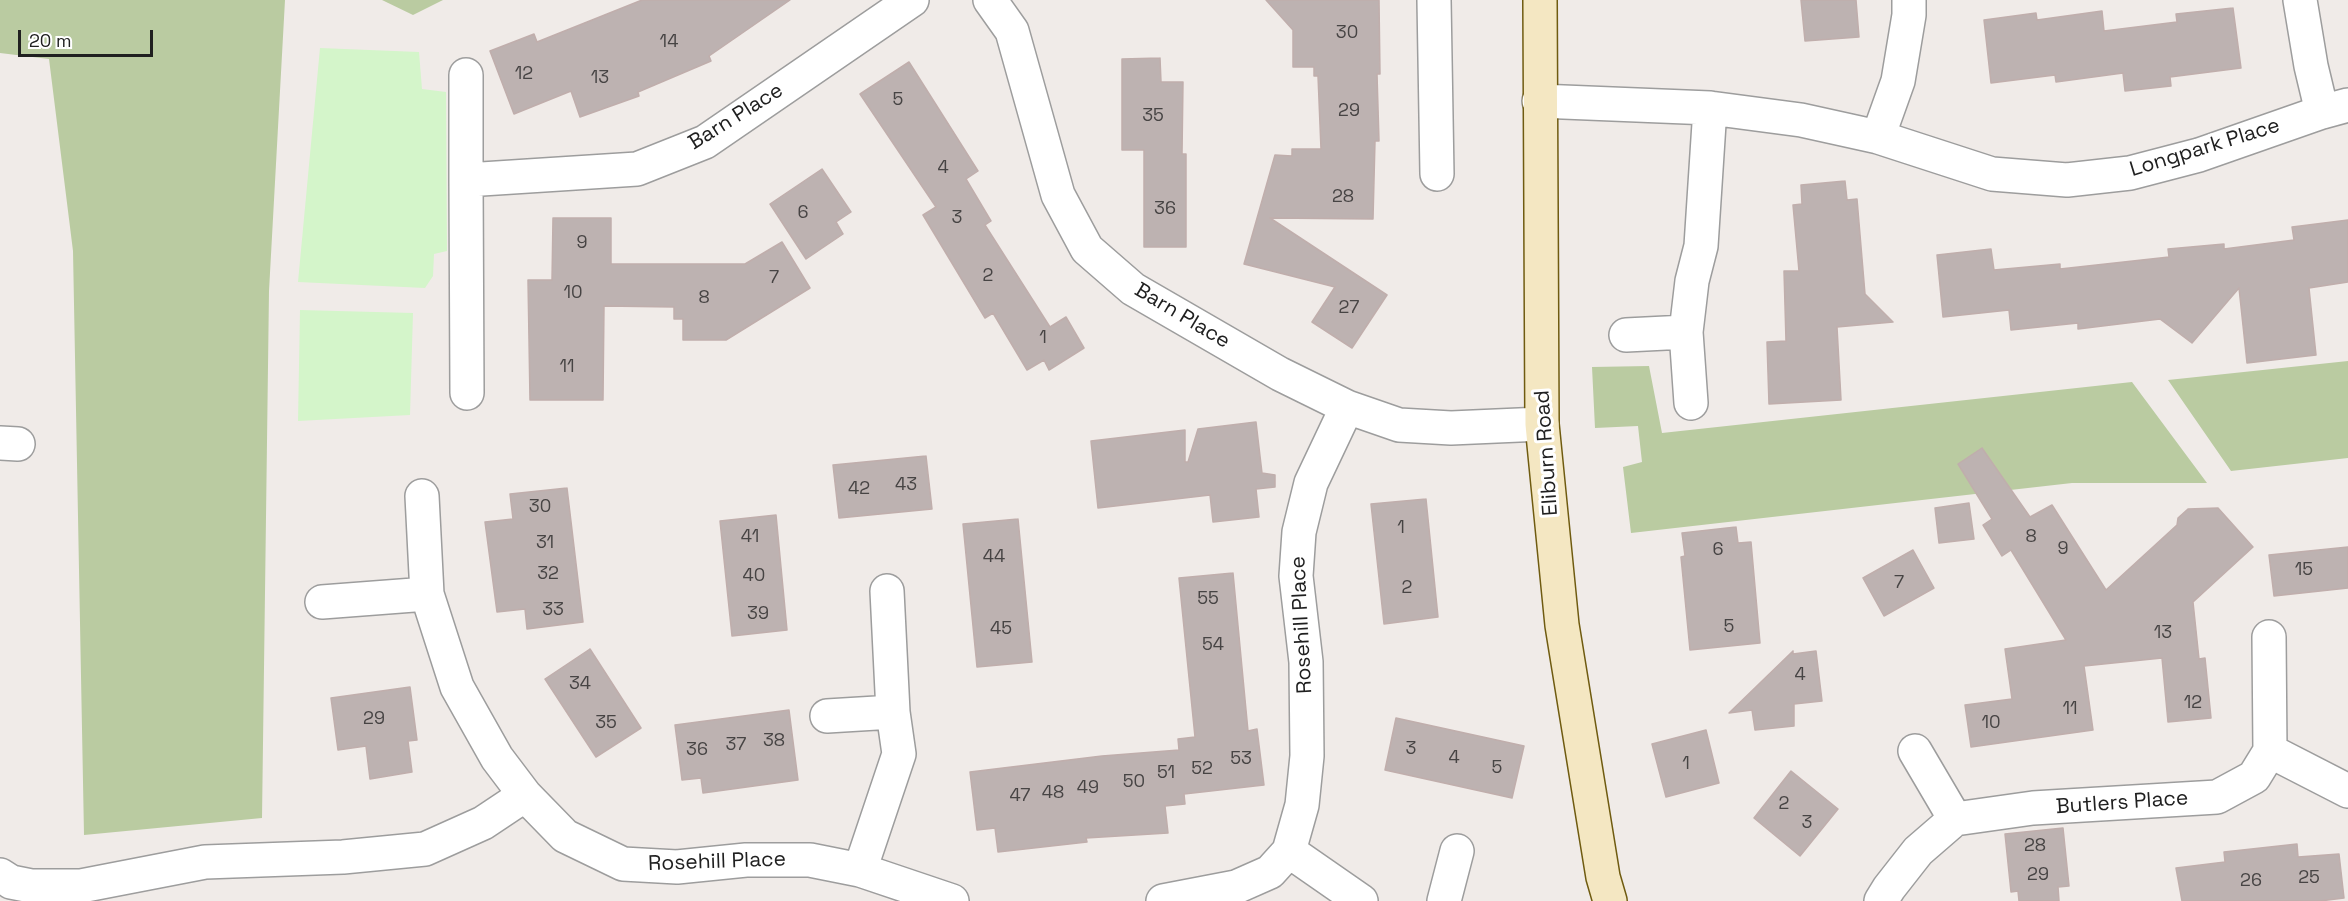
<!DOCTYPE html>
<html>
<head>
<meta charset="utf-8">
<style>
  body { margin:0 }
  #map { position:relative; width:2348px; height:901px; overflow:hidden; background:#f0ebe8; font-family:"Space Grotesk",sans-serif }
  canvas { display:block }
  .scale { position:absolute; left:18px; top:30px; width:135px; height:27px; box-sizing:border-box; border:3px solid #202020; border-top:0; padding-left:8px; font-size:18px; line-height:21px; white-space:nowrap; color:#202020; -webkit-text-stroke:4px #fff; paint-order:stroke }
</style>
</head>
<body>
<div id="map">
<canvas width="2348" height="901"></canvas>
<div class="scale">20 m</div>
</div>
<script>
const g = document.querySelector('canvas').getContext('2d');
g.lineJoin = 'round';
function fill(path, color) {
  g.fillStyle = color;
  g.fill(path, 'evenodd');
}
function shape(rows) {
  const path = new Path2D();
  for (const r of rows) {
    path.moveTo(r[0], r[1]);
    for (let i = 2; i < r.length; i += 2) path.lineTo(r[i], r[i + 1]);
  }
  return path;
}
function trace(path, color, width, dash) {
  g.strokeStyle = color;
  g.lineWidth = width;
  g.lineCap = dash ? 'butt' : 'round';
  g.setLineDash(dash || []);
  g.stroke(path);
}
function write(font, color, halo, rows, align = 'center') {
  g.font = font + ' "Space Grotesk",sans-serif';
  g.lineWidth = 6;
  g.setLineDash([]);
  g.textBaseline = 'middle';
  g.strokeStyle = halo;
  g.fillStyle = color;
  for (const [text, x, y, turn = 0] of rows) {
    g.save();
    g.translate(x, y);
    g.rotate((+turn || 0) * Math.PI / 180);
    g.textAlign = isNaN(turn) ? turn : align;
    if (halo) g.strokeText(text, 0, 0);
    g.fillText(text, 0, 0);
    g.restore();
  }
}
fill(shape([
  [0,0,285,0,269,291,262,818,84,835,73,251,49,59,0,53],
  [382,0,443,0,413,15],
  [2348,361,2348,458,2231,471,2168,380],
  [1649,366,1662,433,2132,382,2207,483,2072,483,1631,533,1623,467,1642,462,1638,426,1595,428,1592,367]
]), '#bacba1');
fill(shape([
  [320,48,419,52,422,89,446,92,447,251,434,254,433,276,425,288,298,282],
  [300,310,413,313,410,415,298,421]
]), '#d4f5ca');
const building = shape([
  [642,0,790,0,709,56,711,61,638,92,639,96,580,117,571,91,514,114,490,51,534,34,537,42,642,0],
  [1266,0,1379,0,1380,74,1377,74,1379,141,1375,141,1373,219,1270,218,1387,295,1352,348,1312,322,1335,287,1244,264,1275,155,1292,156,1292,149,1321,149,1318,76,1314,76,1314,67,1293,67,1293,30,1266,0],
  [1801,0,1856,0,1859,37,1805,41,1801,0],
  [2233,8,2241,68,2170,77,2171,86,2125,91,2123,73,2056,82,2055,75,1991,83,1984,20,2036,13,2037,20,2102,11,2104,31,2177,22,2176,14,2233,8],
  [1160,58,1161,82,1183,82,1182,154,1186,154,1186,247,1144,247,1144,150,1122,150,1122,59,1160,58],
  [909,62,978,171,966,179,991,221,985,225,1050,327,1066,317,1084,348,1049,370,1044,360,1027,370,993,313,985,318,923,215,936,207,860,94,909,62],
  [822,169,851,212,836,222,843,234,806,259,770,204,822,169],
  [1845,181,1847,200,1857,199,1865,294,1893,322,1837,327,1841,400,1769,404,1767,342,1786,341,1784,271,1799,271,1793,205,1802,204,1801,185,1845,181],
  [553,218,611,218,611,264,745,264,782,242,810,288,726,340,683,340,683,319,674,319,674,307,604,306,603,400,530,400,528,280,552,280,553,218],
  [2348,220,2348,282,2309,288,2316,355,2247,363,2239,288,2192,343,2160,319,2078,329,2078,323,2011,330,2009,310,1943,317,1937,255,1991,249,1994,270,2060,264,2060,269,2169,257,2168,249,2224,244,2224,249,2294,240,2292,227,2348,220],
  [1256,422,1262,473,1275,475,1275,487,1256,489,1259,517,1213,522,1210,495,1098,508,1091,441,1185,430,1185,462,1188,462,1198,429,1256,422],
  [1982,448,2030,517,2052,505,2106,590,2177,525,2178,518,2188,509,2218,508,2253,547,2193,602,2199,659,2205,658,2211,718,2168,722,2162,658,2084,666,2093,730,1971,747,1965,705,2012,699,2005,649,2066,640,2011,550,2002,556,1983,525,1992,519,1958,464,1982,448],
  [926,456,932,509,839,518,833,465,926,456],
  [567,488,583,622,527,629,525,609,497,612,485,522,513,519,510,494,567,488],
  [1426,499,1438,617,1384,624,1371,504,1426,499],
  [1969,503,1974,539,1939,543,1935,508,1969,503],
  [776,515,787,630,732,636,720,521,776,515],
  [1018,519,1032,662,977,667,963,524,1018,519],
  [1736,527,1738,543,1751,542,1760,643,1690,650,1681,557,1685,556,1682,533,1736,527],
  [2348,547,2348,588,2274,596,2269,555,2348,547],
  [1913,550,1934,588,1884,616,1863,578,1913,550],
  [1233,573,1248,731,1257,729,1264,785,1184,794,1185,804,1165,806,1168,833,1086,838,1087,842,998,852,995,828,977,830,970,772,1102,756,1179,750,1178,739,1195,737,1179,578,1233,573],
  [590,649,641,728,596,757,545,679,590,649],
  [1793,651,1793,654,1816,651,1822,701,1794,704,1794,726,1755,730,1752,710,1729,713,1793,651],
  [410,687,417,740,408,741,412,772,370,779,366,746,338,750,331,698,410,687],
  [789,710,798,780,703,793,701,778,682,780,675,725,789,710],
  [1396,718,1524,746,1512,798,1385,770,1396,718],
  [1706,730,1719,783,1666,797,1652,744,1706,730],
  [1791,771,1838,809,1800,856,1754,818,1791,771],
  [2063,828,2069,886,2058,887,2059,901,2019,901,2018,891,2011,892,2005,834,2063,828],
  [2297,844,2298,857,2339,854,2344,898,2320,901,2182,901,2176,868,2225,862,2224,852,2297,844]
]);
fill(building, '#bdb2b1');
trace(building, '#c0aeac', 1.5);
const street = shape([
  [990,0,1012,31,1058,195,1087,249,1133,289,1280,374,1347,407,1399,425,1451,428,1542,424],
  [1434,0,1437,174],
  [2300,0,2311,66,2322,112],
  [466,75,466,180],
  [1539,101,1710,108,1801,120,1878,137,1992,174,2067,180,2130,173,2199,155,2322,112,2348,105],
  [1878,137,1898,81,1909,15,1909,0],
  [1626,335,1686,332],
  [467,393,466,180,637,169,705,142,912,0],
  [1691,403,1686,332,1692,281,1701,246,1710,108],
  [0,443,18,444],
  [422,496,427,594,457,687,497,758,525,795],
  [322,602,427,594],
  [827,716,893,712],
  [1915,751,1955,819],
  [2270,751,2348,791],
  [1289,851,1361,901],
  [860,870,899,754,893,712,887,591],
  [0,875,11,882,31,886,81,886,205,862,343,857,425,849,483,823,525,795,565,836,623,864,677,867,746,860,810,860,860,870,952,901],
  [1163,901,1236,887,1270,872,1289,851,1302,805,1307,756,1306,662,1296,576,1299,532,1311,483,1347,407],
  [1444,901,1457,851],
  [1881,901,1889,888,1918,851,1955,819,2033,808,2217,797,2254,777,2270,751,2269,637]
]);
const secondary = shape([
  [1540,0,1542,424,1562,625,1603,877,1610,901]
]);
trace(street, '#9d9d9d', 36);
trace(secondary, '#6f5b10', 36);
trace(street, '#fff', 33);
trace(secondary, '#f4e7c2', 33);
write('18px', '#474444', null, [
  ["30",1347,33],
  ["14",669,42],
  ["12",524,74],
  ["13",600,78],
  ["5",898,100],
  ["29",1349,111],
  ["35",1153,116],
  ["4",943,168],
  ["28",1343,197],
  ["36",1165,209],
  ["6",803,213],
  ["3",957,218],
  ["9",582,243],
  ["2",988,276],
  ["7",774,278],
  ["10",573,293],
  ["8",704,298],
  ["27",1349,308],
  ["1",1043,338],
  ["11",567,367],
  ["43",906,485],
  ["42",859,489],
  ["30",540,507],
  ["1",1401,528],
  ["41",750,537],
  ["8",2031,537],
  ["31",545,543],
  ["9",2063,549],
  ["6",1718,550],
  ["44",994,557],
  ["15",2304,570],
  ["32",548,574],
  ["40",754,576],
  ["7",1899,583],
  ["2",1407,588],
  ["55",1208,599],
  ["33",553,610],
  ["39",758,614],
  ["5",1729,627],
  ["45",1001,629],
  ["13",2163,633],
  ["54",1213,645],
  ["4",1800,675],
  ["34",580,684],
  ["12",2193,703],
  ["11",2070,709],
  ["29",374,719],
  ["35",606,723],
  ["10",1991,723],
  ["38",774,741],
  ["37",736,745],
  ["3",1411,749],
  ["36",697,750],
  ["4",1454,758],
  ["53",1241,759],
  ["1",1686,764],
  ["5",1497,768],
  ["52",1202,769],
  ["51",1166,773],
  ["50",1134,782],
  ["49",1088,788],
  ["48",1053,793],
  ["47",1020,796],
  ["2",1784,804],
  ["3",1807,823],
  ["28",2035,846],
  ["29",2038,875],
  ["25",2309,878],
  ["26",2251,881]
]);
write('21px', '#202020', '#fff', [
  ["Barn Place",736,117,-32],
  ["Longpark Place",2205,148,-17],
  ["Barn Place",1182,316,31],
  ["Eliburn Road",1547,453,-94],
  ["Rosehill Place",1302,625,-93],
  ["Butlers Place",2122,803,-4],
  ["Rosehill Place",717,862,-2]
]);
</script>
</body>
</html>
